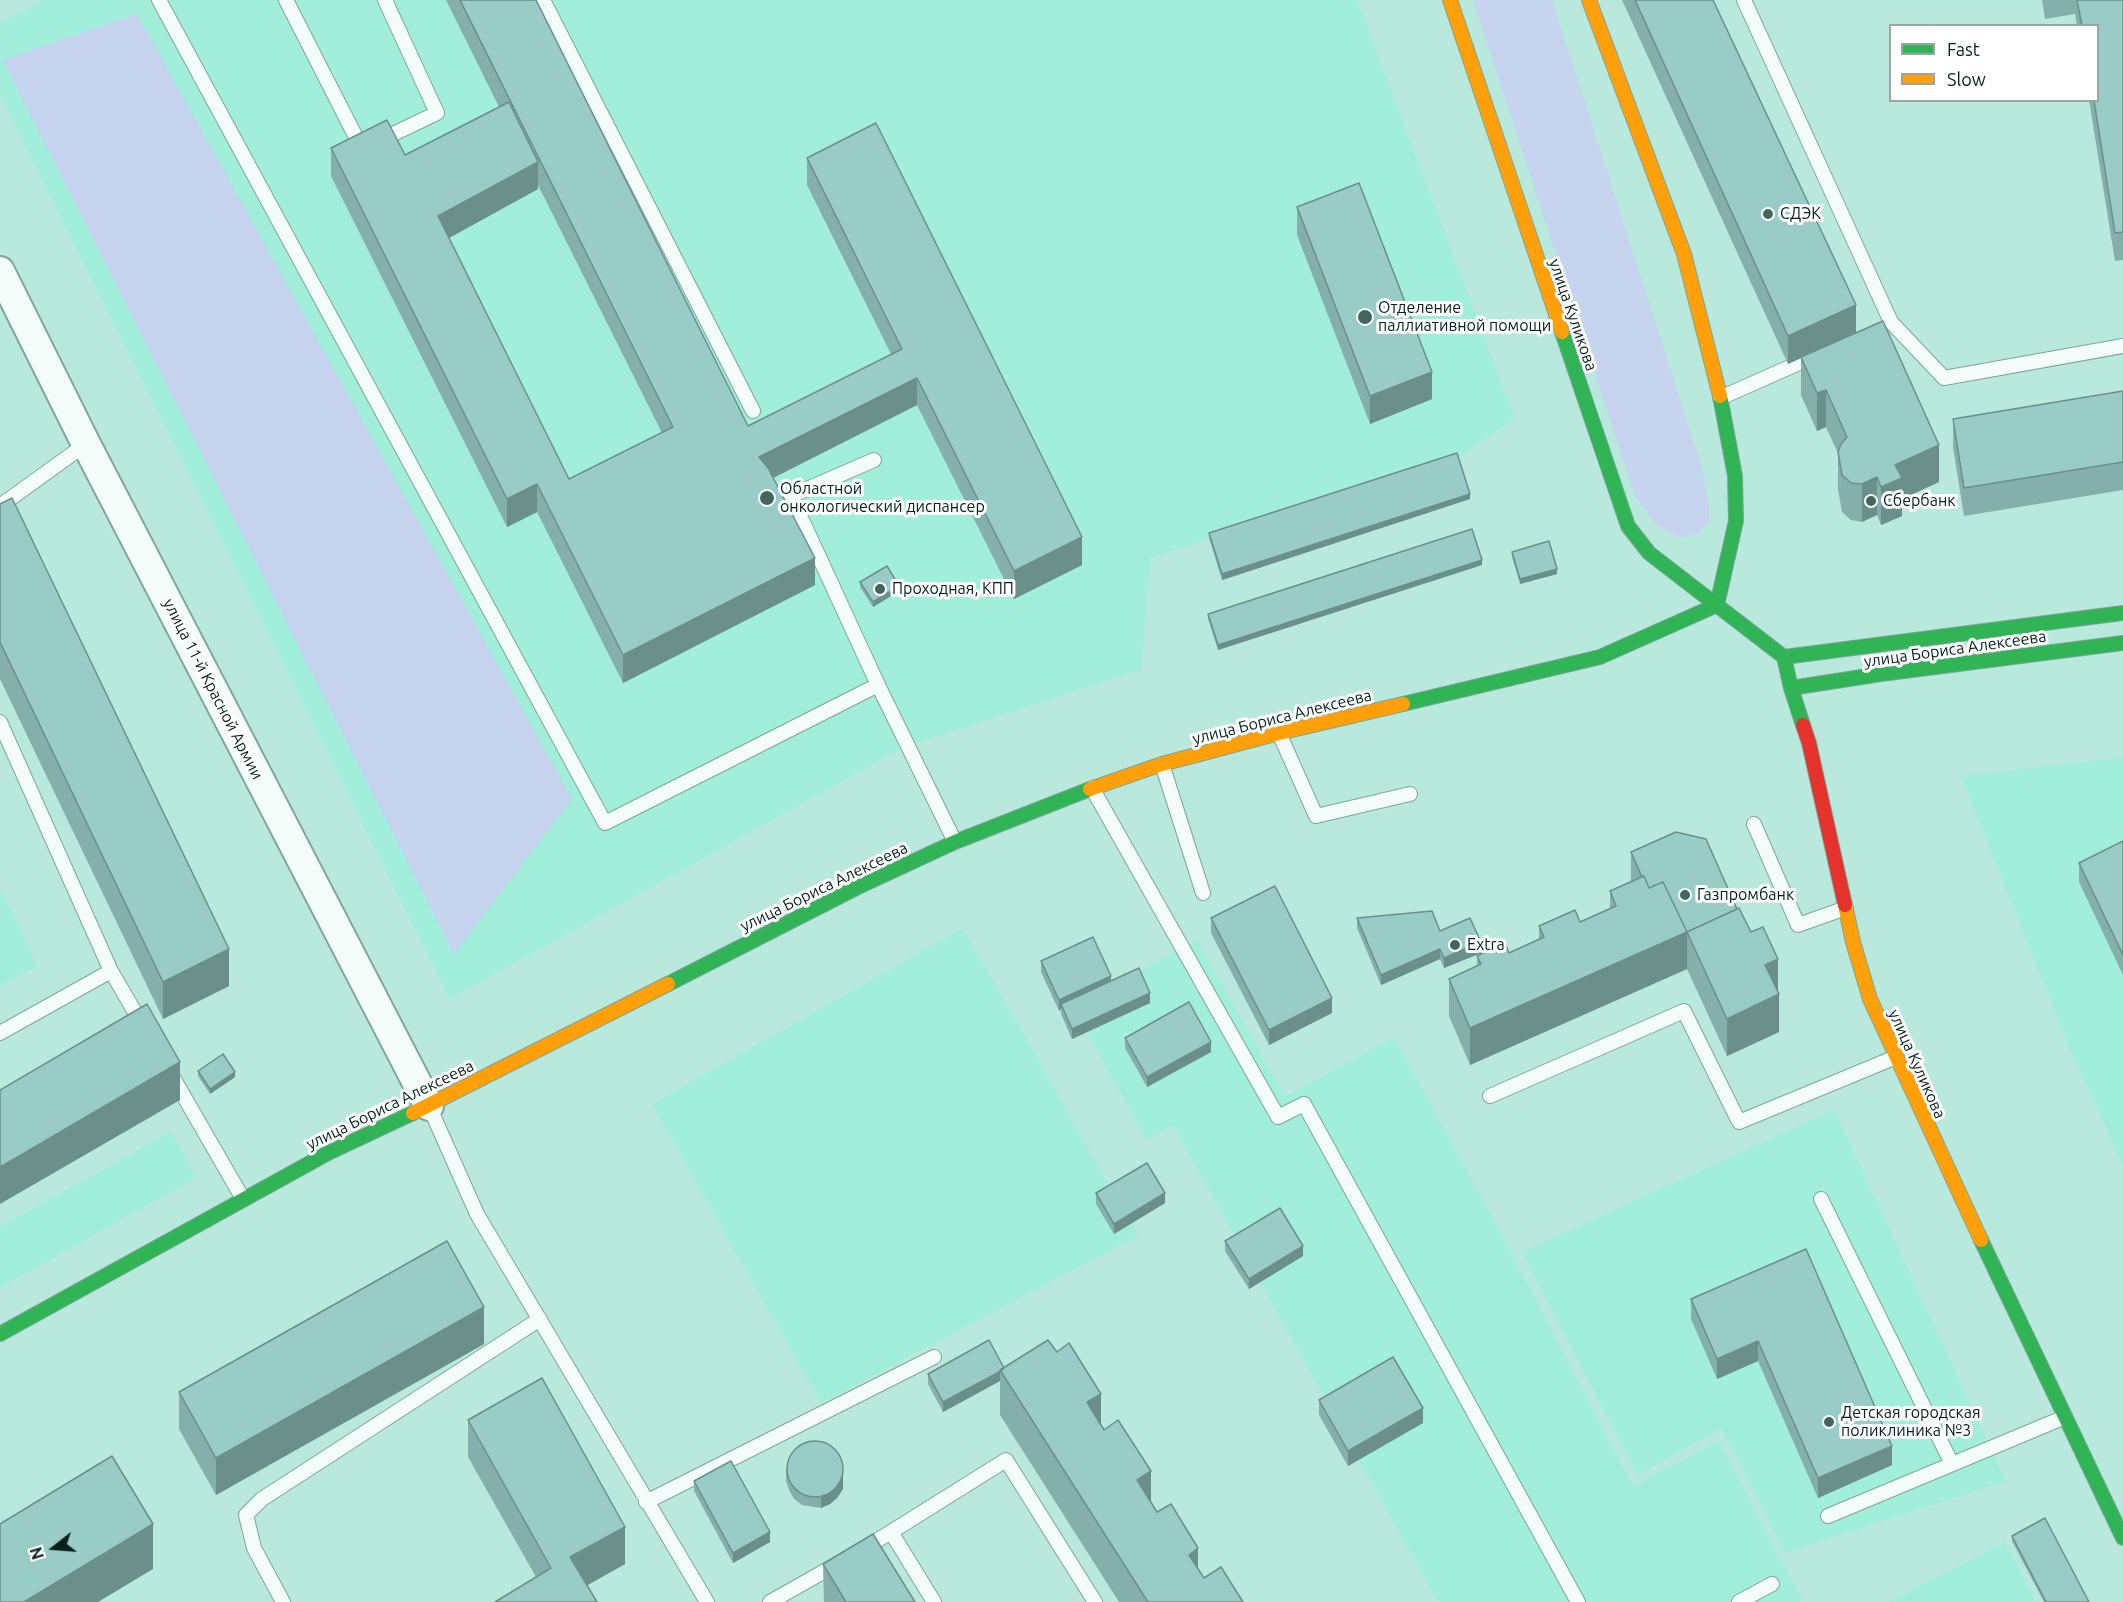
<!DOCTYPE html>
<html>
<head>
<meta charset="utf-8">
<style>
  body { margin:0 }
  #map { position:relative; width:2123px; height:1602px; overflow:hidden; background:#b8e9dc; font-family:Ubuntu,sans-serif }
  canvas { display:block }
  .legend { position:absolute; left:1889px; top:24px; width:210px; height:78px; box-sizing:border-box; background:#fff; border:2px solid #9aa6a3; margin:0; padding:8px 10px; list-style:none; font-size:18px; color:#03201a }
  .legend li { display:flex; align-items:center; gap:12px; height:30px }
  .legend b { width:30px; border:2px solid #9aa6a3 }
  .north { position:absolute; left:24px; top:1518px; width:60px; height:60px; -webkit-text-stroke:4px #fff; paint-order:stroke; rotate:253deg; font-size:16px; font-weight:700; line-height:24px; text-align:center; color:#03201a }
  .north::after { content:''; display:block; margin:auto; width:21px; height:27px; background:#03201a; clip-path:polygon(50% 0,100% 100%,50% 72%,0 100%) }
</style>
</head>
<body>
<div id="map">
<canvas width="2123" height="1602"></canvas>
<ul class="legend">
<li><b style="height:8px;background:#30b455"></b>Fast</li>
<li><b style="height:8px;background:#ff9f0a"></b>Slow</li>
</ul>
<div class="north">N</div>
</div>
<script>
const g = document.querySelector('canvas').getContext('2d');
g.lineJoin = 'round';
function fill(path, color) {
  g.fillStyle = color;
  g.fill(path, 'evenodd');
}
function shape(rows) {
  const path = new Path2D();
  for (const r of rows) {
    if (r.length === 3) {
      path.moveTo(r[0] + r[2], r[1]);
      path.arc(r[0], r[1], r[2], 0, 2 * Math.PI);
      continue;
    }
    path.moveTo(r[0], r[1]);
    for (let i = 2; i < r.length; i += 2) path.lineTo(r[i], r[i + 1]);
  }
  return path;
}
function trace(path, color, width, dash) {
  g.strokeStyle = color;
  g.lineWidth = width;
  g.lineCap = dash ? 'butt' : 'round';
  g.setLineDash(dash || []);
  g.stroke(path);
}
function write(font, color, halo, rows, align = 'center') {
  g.font = font + ' Ubuntu,sans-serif';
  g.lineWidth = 6;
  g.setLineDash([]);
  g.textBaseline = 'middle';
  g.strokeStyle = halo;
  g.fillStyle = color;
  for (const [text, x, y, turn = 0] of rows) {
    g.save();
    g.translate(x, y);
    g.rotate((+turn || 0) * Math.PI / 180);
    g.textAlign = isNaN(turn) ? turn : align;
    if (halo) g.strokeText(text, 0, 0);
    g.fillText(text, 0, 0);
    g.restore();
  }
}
fill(shape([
  [44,0,1357,0,1515,419,1457,458,1150,558,1141,669,902,748,450,999,0,94,0,23],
  [2123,758,2123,1166,2068,1044,1961,776],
  [0,887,37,966,0,986],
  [963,928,1138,1236,821,1403,652,1104],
  [1197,940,1285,1097,1394,1037,1501,1233,1633,1486,1719,1441,1803,1602,1438,1602,1173,1125,1146,1140,1074,1008],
  [1834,1110,2006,1481,1785,1553,1721,1429,1637,1475,1522,1252],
  [171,1132,196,1178,0,1288,0,1227],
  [2005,1542,2036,1602,1889,1602]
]), '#a1eedb');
fill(shape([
  [1473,0,1552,0,1701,465,1709,506,1709,522,1698,534,1681,537,1657,526,1634,494],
  [137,14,572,799,454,954,3,60]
]), '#c6d4ef');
const lane = shape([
  [159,0,605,823,878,685],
  [286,0,362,149,437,113,385,0],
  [543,0,753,411],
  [1744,0,1891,322,1944,378,2123,346],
  [1720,398,1817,355],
  [874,460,791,496,878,685,955,842],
  [0,506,86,444],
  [0,722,111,971,143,1026],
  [1279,733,1316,816,1410,794],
  [1162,764,1203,893],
  [1092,788,1278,1117,1304,1104,1578,1602],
  [1754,824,1798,925,1846,908],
  [0,1033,111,971],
  [171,1074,243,1199],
  [1490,1096,1684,1011,1739,1122,1896,1057],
  [429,1106,477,1214,707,1602],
  [1821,1199,1952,1464],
  [646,1502,934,1357],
  [1828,1516,2065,1417],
  [891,1532,1006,1460,1095,1602],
  [863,1549,891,1532,934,1602],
  [283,1602,254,1548,246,1515,262,1499,540,1319],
  [770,1602,839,1563],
  [1739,1602,1772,1584]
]);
const street = shape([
  [0,271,86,444,429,1106]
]);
const fast = shape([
  [1562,332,1628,526,1649,553,1784,657,1791,688,1803,725],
  [1717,605,1736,521,1735,476,1720,396],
  [1784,657,2123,613],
  [1791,688,1881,674,2123,643],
  [1403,704,1600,657,1717,605],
  [668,984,858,887,955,842,1090,789],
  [1981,1240,2123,1538],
  [0,1334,328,1153,413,1113]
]);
const slow = shape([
  [1450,0,1562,332],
  [1589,0,1684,254,1720,396],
  [1090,789,1162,764,1279,733,1403,704],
  [1845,905,1853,942,1870,999,1981,1240],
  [413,1113,668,984]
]);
const jam = shape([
  [1803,725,1809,743,1845,905]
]);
trace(lane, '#7ea59c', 16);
trace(street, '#7ea59c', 32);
trace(fast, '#7ea59c', 16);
trace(slow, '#7ea59c', 16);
trace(jam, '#7ea59c', 16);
trace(lane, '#f4fcfa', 14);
trace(street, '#f4fcfa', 28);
trace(fast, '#30b455', 14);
trace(slow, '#ff9f0a', 14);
trace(jam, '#e5322d', 14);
fill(shape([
  [446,0,536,0,748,426,891,354,807,185,807,158,1082,565,1014,599,917,405,773,478,815,585,623,683,537,512,507,527,331,176,331,148,405,155,499,107],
  [538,185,662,433,569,479,449,238,538,189],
  [1622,0,1713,0,1856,333,1939,482,1902,499,1902,516,1881,525,1877,515,1862,522,1851,520,1842,512,1838,489,1838,453,1826,427,1817,431,1801,395,1801,358,1788,364],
  [2042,0,2123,0,2123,260,2115,261,2089,100,2097,100,2097,26,2077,26,2075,14,2045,19],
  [1297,207,1432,399,1370,424,1297,235],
  [2123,391,2123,490,1964,516,1953,447,1953,419],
  [1470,499,1222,580,1209,538,1209,533],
  [0,504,229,986,163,1019,0,679],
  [1512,552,1557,574,1520,584,1512,557],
  [1482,565,1218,650,1208,619,1208,614],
  [860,582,899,591,873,607,860,587],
  [2123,841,2123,975,2079,882,2079,863],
  [1631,852,1737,909,1778,991,1779,1032,1727,1056,1687,969,1470,1065,1449,1016,1449,979,1477,966,1477,956,1509,953,1539,939,1539,926,1580,922,1610,908,1610,891,1631,882],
  [1211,918,1332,1013,1269,1045,1211,933],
  [1357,918,1440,931,1481,953,1444,968,1440,959,1381,985,1357,928],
  [1041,961,1111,981,1150,1003,1072,1039,1061,1014,1061,1009,1059,1011,1041,972],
  [1125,1038,1211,1052,1147,1087,1125,1048],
  [198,1071,235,1077,210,1094,198,1076],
  [1096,1193,1165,1203,1114,1234,1096,1204],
  [1225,1241,1303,1256,1249,1289,1225,1251],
  [1806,1249,1892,1465,1818,1498,1758,1361,1717,1379,1691,1319,1691,1299],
  [484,1344,216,1495,179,1429,179,1392],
  [1004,1368,1101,1425,1157,1512,1204,1578,1243,1602,1119,1602,1000,1415,1000,1381,943,1412,928,1384,928,1374],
  [1319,1400,1423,1423,1348,1466,1319,1415],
  [468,1420,625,1564,587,1585,536,1577,468,1457],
  [786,1470,843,1489,837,1498,830,1504,821,1508,802,1505,794,1499,789,1490,786,1481],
  [694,1481,770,1542,733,1563,694,1491],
  [2012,1536,2089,1602,2044,1602,2012,1541],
  [823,1564,915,1602,824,1602]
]), '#84afab');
fill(shape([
  [538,162,538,189,438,244,438,216],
  [1856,305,1856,333,1788,364,1788,336],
  [1432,372,1432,399,1370,424,1370,396],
  [917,378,917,405,759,485,759,457],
  [1826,390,1826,427,1817,431,1817,393],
  [1939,445,1939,482,1902,499,1902,516,1881,525,1881,487,1895,465],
  [1877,477,1877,515,1862,522,1862,484],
  [537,484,537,512,507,527,507,499],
  [1470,494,1470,499,1222,580,1222,574],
  [1082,537,1082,565,1014,599,1014,571],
  [815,558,815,585,623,683,623,655],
  [1482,560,1482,565,1218,650,1218,645],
  [1557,569,1557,574,1520,584,1520,579],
  [899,586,899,591,873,607,873,602],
  [1687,932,1687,969,1470,1065,1470,1028],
  [1481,942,1481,953,1444,968,1444,958],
  [229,949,229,986,163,1019,163,982],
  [1440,949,1440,959,1381,985,1381,975],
  [1778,959,1778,995,1779,994,1779,1032,1727,1056,1727,1019,1765,965],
  [1111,976,1111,986,1061,1004,1061,1009,1059,1011,1059,1000],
  [1150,993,1150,1003,1072,1039,1072,1029],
  [1332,998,1332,1013,1269,1045,1269,1030],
  [1211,1042,1211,1052,1147,1087,1147,1077],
  [180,1062,180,1100,0,1204,0,1167],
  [235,1072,235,1077,210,1094,210,1089],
  [1165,1193,1165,1203,1114,1234,1114,1224],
  [1303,1246,1303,1256,1249,1289,1249,1279],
  [484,1307,484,1344,216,1495,216,1458],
  [1758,1341,1758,1361,1717,1379,1717,1359],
  [1000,1371,1000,1381,943,1412,943,1402],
  [1101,1394,1101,1439,1087,1402],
  [1423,1408,1423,1423,1348,1466,1348,1451],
  [1892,1446,1892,1465,1818,1498,1818,1478],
  [843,1461,843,1489,837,1498,830,1504,821,1508,821,1498],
  [1151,1471,1151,1517,1137,1480],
  [153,1524,153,1569,98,1602,24,1602],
  [625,1527,625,1564,570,1595,570,1557],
  [770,1532,770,1542,733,1563,733,1553],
  [1198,1548,1198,1593,1189,1555]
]), '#6b8f8b');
const building = shape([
  [460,0,536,0,748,426,902,349,807,158,876,123,1082,537,1014,571,917,378,759,457,768,468,815,558,623,655,537,484,507,499,331,148,387,120,405,155,509,102,538,162,438,216,569,479,673,427,460,0],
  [1635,0,1713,0,1856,305,1788,336,1635,0],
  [2077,0,2123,0,2123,232,2115,233,2094,100,2097,100,2097,26,2082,26,2077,0],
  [1359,183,1432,372,1370,396,1297,207,1359,183],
  [1883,321,1939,445,1895,465,1902,478,1881,487,1877,477,1862,484,1851,483,1842,475,1838,452,1841,444,1847,437,1826,390,1817,393,1801,357,1883,321],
  [2123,391,2123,462,1964,488,1953,419,2123,391],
  [1457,453,1470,494,1222,574,1209,533,1457,453],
  [12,498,229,949,163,982,0,642,0,504,12,498],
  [1472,529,1482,560,1218,645,1208,614,1472,529],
  [1549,541,1557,569,1520,579,1512,552,1549,541],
  [887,566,899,586,873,602,860,582,887,566],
  [1676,832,1706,839,1737,909,1687,932,1663,882,1649,888,1644,876,1642,877,1631,852,1676,832],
  [2123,841,2123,955,2079,863,2123,841],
  [1644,876,1649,888,1663,882,1687,932,1470,1028,1449,979,1481,964,1477,956,1505,943,1509,953,1544,937,1539,926,1575,910,1580,922,1616,906,1610,891,1644,876],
  [1275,886,1332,998,1269,1030,1211,918,1275,886],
  [1739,908,1751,932,1763,927,1778,959,1765,965,1779,994,1727,1019,1687,932,1739,908],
  [1432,911,1440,931,1470,918,1481,942,1444,958,1440,949,1381,975,1357,918,1432,911],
  [1093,937,1111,976,1059,1000,1041,961,1093,937],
  [1139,968,1150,993,1072,1029,1061,1004,1139,968],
  [1189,1002,1211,1042,1147,1077,1125,1038,1189,1002],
  [147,1004,180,1062,0,1167,0,1090,147,1004],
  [223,1054,235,1072,210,1089,198,1071,223,1054],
  [1147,1163,1165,1193,1114,1224,1096,1193,1147,1163],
  [1280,1208,1303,1246,1249,1279,1225,1241,1280,1208],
  [447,1241,484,1307,216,1458,179,1392,447,1241],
  [1806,1249,1892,1446,1818,1478,1758,1341,1717,1359,1691,1299,1806,1249],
  [989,1340,1004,1368,1001,1371,943,1402,928,1374,989,1340],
  [1048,1340,1057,1352,1069,1343,1101,1394,1087,1402,1104,1430,1118,1420,1151,1471,1137,1480,1157,1512,1171,1504,1198,1548,1189,1555,1204,1578,1221,1567,1243,1602,1148,1602,1000,1370,1048,1340],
  [1393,1357,1423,1408,1348,1451,1319,1400,1393,1357],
  [542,1378,625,1527,570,1557,597,1602,495,1602,551,1568,468,1420,542,1378],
  [815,1469,28],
  [112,1456,153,1524,24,1602,0,1602,0,1524,112,1456],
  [731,1461,770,1532,733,1553,694,1481,731,1461],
  [2045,1518,2089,1602,2046,1602,2012,1536,2045,1518],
  [873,1534,915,1602,846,1602,823,1564,873,1534]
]);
fill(building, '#99ccc7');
trace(building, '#6b8f8b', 1.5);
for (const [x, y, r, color] of [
  [1768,214,6,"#42665e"],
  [1365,317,8,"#42665e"],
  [767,498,8,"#42665e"],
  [1871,501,6,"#42665e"],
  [880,589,6,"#42665e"],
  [1685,895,6,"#42665e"],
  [1455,945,6,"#42665e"],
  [1829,1422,6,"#42665e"]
]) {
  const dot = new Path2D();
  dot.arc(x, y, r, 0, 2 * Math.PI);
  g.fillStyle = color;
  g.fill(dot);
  trace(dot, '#fff', 2);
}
write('16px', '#03201a', '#fff', [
  ["СДЭК",1780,214],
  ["Отделение",1378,308],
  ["паллиативной помощи",1378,326],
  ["Областной",780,489],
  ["онкологический диспансер",780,507],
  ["Сбербанк",1883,501],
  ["Проходная, КПП",892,589],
  ["Газпромбанк",1697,895],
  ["Extra",1467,945],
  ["Детская городская",1841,1413],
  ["поликлиника №3",1841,1431]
], 'left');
write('16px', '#03201a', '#fff', [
  ["улица Куликова",1573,315,71],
  ["улица Бориса Алексеева",1955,649,-8],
  ["улица 11-й Красной Армии",213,689,63],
  ["улица Бориса Алексеева",1282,717,-14],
  ["улица Бориса Алексеева",824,887,-26],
  ["улица Куликова",1917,1064,66],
  ["улица Бориса Алексеева",390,1105,-26]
]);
</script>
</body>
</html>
